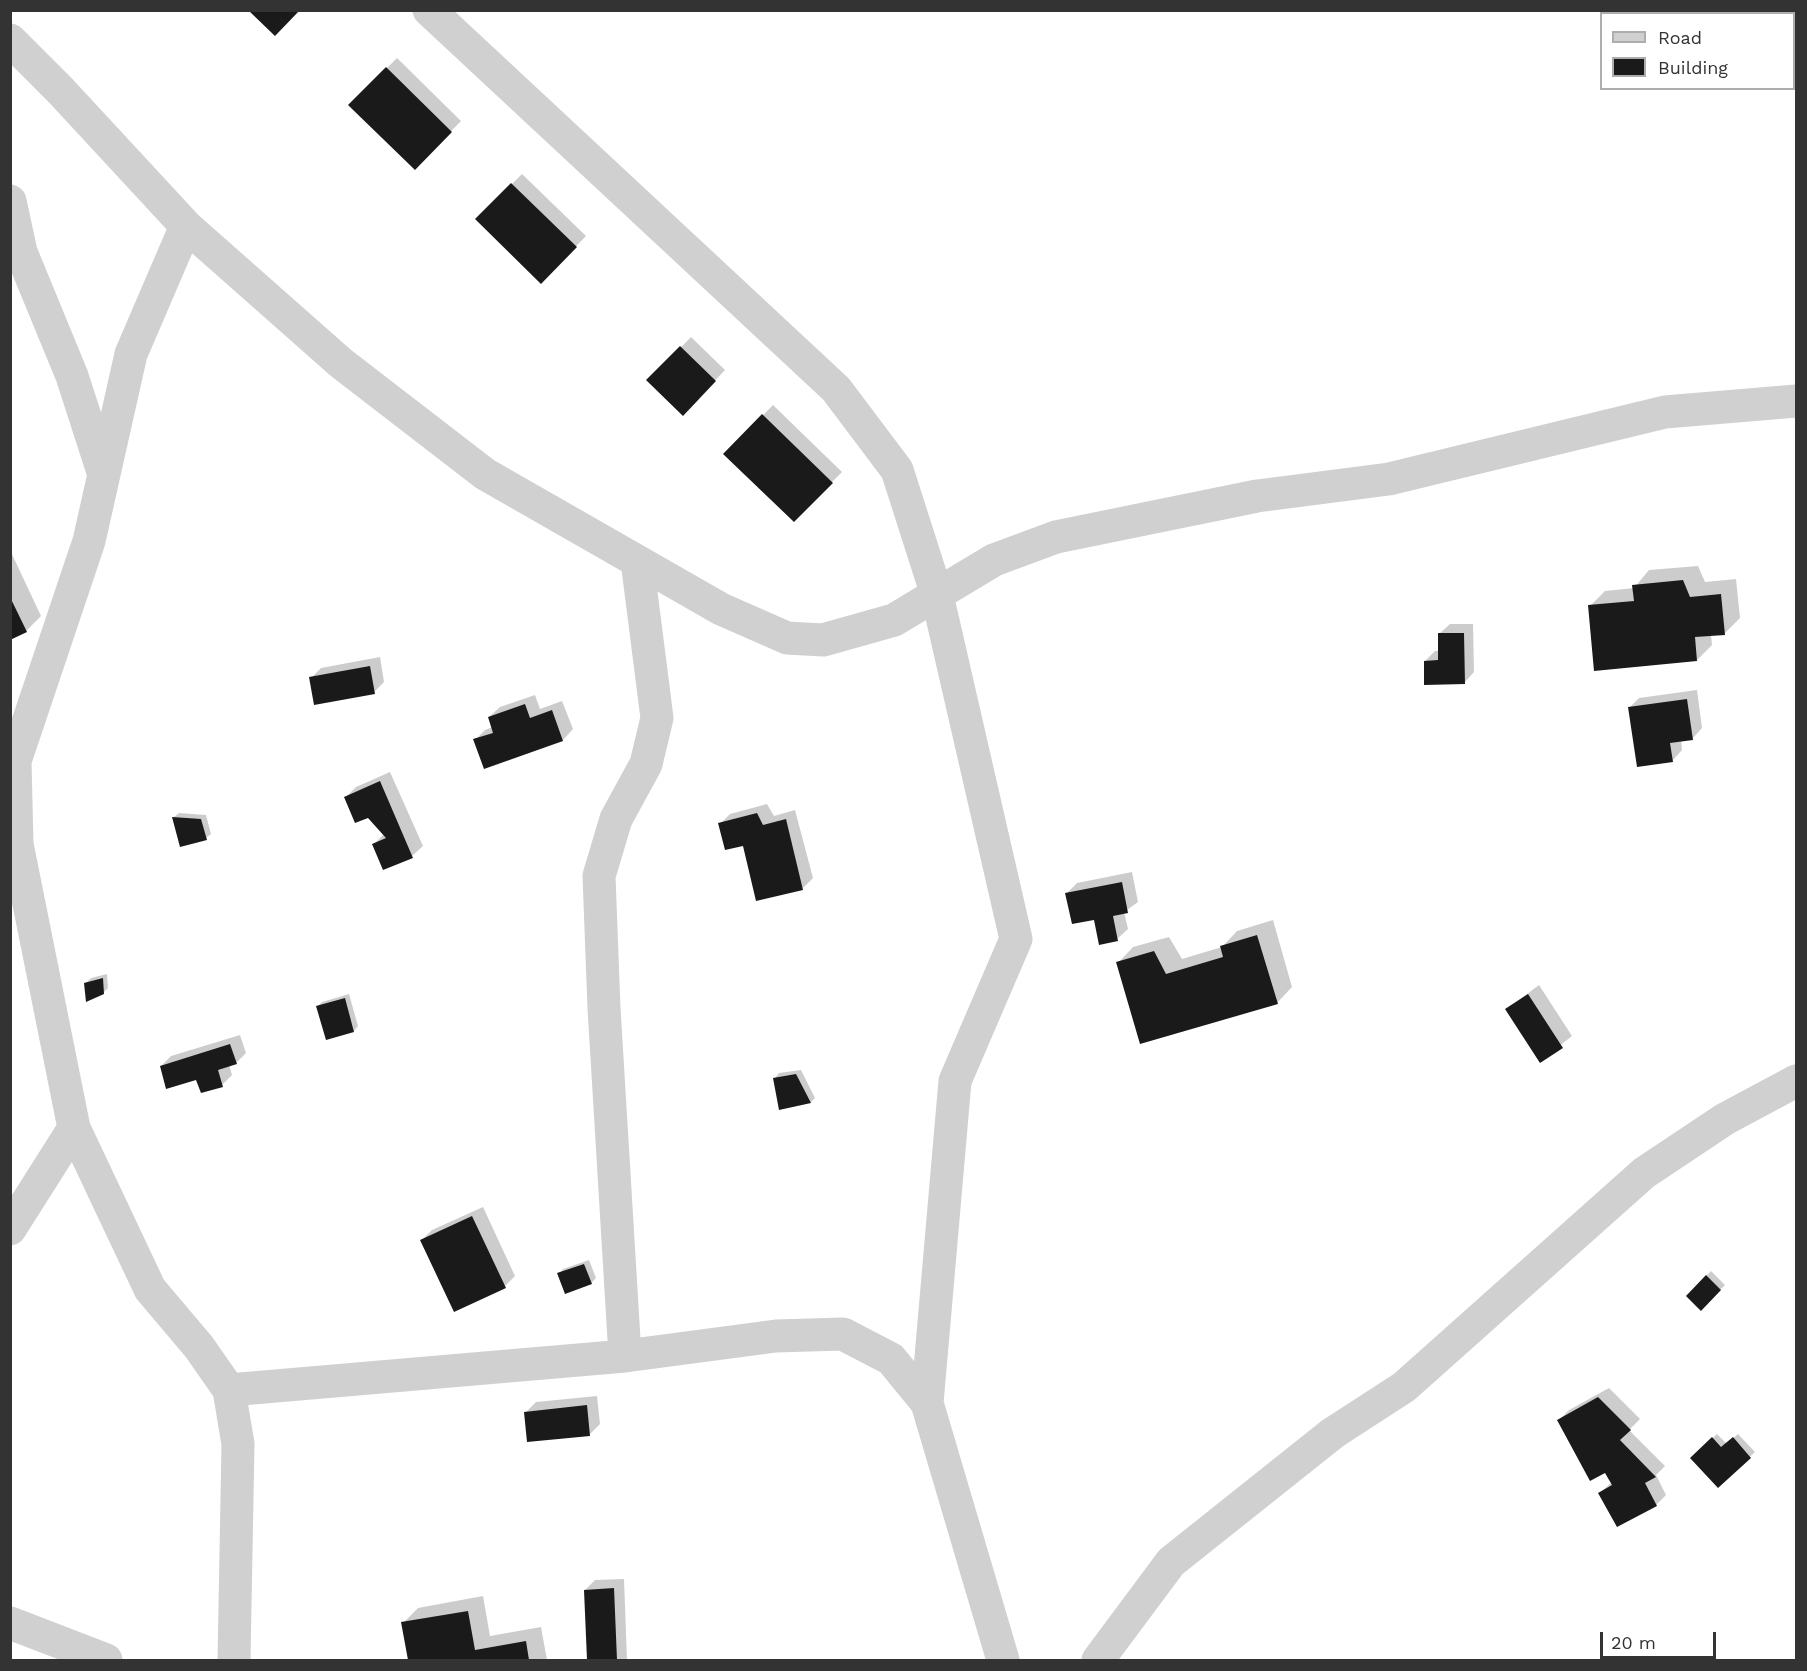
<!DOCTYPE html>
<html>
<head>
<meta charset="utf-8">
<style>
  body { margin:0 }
  #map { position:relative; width:1807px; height:1671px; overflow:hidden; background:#fff; font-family:"Work Sans",sans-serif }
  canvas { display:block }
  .frame { position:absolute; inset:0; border:12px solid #333; pointer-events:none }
  .legend { position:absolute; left:1600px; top:12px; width:195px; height:78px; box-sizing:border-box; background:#fff; border:2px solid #adadad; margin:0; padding:8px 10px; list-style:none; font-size:18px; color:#333 }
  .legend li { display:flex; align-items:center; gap:12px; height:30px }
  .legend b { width:30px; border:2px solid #adadad }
  .scale { position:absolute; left:1600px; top:1632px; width:116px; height:27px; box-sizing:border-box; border:3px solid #333; border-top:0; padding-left:8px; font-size:18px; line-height:21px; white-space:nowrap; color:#333; -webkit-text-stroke:4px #fff; paint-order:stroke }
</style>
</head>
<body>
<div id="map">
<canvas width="1807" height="1671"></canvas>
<div class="frame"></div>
<ul class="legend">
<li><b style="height:8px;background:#d0d0d0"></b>Road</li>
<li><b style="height:16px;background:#1a1a1a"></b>Building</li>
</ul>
<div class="scale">20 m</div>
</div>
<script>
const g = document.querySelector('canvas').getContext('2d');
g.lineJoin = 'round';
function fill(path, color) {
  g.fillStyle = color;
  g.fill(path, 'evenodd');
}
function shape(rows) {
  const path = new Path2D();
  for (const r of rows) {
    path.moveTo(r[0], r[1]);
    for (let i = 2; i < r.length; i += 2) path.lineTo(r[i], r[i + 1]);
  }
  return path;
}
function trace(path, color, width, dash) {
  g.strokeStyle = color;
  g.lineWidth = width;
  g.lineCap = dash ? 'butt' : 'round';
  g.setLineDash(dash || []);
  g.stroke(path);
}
fill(shape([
  [397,58,461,121,415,168,350,105],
  [522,174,586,236,541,282,477,219],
  [691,337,725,370,683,414,649,380],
  [773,405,842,472,794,520,725,454],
  [10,550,41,616,26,631,10,638],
  [1698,566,1705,582,1736,579,1740,618,1725,633,1711,635,1712,645,1697,660,1590,606,1605,591,1634,588,1649,570],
  [1450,624,1473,624,1474,672,1464,683,1425,661,1435,651,1439,651,1439,634],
  [380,657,384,682,374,692,311,678,321,668],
  [1697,690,1702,728,1692,739,1681,740,1682,750,1672,761,1629,708,1639,698],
  [535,695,540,709,562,701,573,729,563,740,485,767,475,740,485,730,493,727,489,717,500,707],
  [390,772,423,846,412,856,384,868,374,844,384,834,369,816,346,797,356,787],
  [767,804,774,816,795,810,813,878,803,888,720,824,730,814],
  [179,813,206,815,211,834,206,838,182,845,174,817],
  [1132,872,1138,902,1124,912,1128,929,1117,939,1067,893,1077,883],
  [1273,920,1292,987,1277,1003,1118,963,1133,947,1169,937,1182,959,1222,947,1237,931],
  [107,974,108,988,103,993,86,983,91,978],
  [1539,985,1572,1036,1540,1061,1507,1009],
  [349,994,358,1026,354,1031,327,1038,318,1006,322,1002],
  [240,1035,246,1053,236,1063,229,1065,232,1075,222,1085,161,1066,171,1056],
  [801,1070,815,1098,811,1102,780,1108,775,1078,779,1073],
  [483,1207,515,1276,505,1286,422,1240,432,1230],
  [589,1260,596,1278,591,1283,559,1274,563,1269],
  [1711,1271,1725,1285,1701,1309,1688,1296],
  [1609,1388,1640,1419,1629,1430,1665,1466,1656,1475,1666,1495,1656,1505,1600,1493,1612,1482,1606,1471,1559,1420,1569,1410],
  [597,1396,600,1424,590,1434,525,1413,536,1402],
  [1717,1434,1727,1444,1738,1434,1755,1452,1718,1486,1692,1458],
  [624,1579,627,1660,588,1660,585,1590,595,1580],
  [483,1596,490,1636,541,1627,547,1660,410,1660,403,1623,418,1608]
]), '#0003');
fill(shape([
  [248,10,300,10,275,36],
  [386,67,452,132,415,170,348,105],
  [511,183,577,247,541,284,475,219],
  [680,346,716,381,683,416,646,380],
  [762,414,833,483,794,522,723,454],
  [1683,580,1690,597,1721,594,1725,635,1695,637,1697,661,1594,671,1588,605,1634,601,1632,585],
  [10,597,27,632,10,640],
  [1438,633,1464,633,1465,684,1424,685,1424,661,1438,660],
  [370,666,375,694,314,705,309,677],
  [1687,699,1693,740,1670,743,1673,762,1637,767,1628,707],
  [525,704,530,718,552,710,563,741,484,769,473,739,493,733,488,717],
  [380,781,413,858,383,870,372,844,386,838,368,818,355,823,344,797],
  [757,813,763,825,786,819,803,890,756,901,743,846,725,850,718,823],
  [172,817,201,819,207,840,180,847],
  [1122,882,1128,913,1113,916,1118,941,1099,945,1094,920,1072,924,1065,893],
  [1257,935,1278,1004,1140,1044,1116,962,1154,951,1166,974,1223,957,1220,946],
  [103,978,104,994,86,1002,84,983],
  [1528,994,1563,1048,1540,1063,1505,1009],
  [345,998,354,1032,326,1040,316,1006],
  [230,1044,237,1064,218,1070,223,1087,201,1093,196,1080,166,1089,160,1066],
  [796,1074,811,1103,779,1110,773,1078],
  [472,1216,506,1288,454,1312,420,1240],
  [584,1264,592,1284,565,1294,557,1273],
  [1706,1275,1721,1290,1701,1311,1686,1296],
  [1598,1397,1631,1430,1620,1440,1656,1477,1645,1483,1657,1506,1617,1527,1598,1493,1612,1485,1605,1473,1590,1481,1557,1420],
  [587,1405,590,1436,527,1442,524,1412],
  [1712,1437,1721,1447,1733,1437,1751,1458,1718,1488,1690,1458],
  [614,1588,617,1660,587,1660,584,1590],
  [468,1611,475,1650,526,1641,529,1660,408,1660,401,1622]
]), '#1a1a1a');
trace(shape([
  [429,10,836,389,897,470,937,595,1016,939,955,1081,927,1403],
  [10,40,61,91,186,226,341,363,485,474,721,609,787,638,823,640,894,620,994,560,1056,537,1257,496,1389,479,1665,412,1796,401],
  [10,201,21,252,72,376,103,472],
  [186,226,131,354,89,541,15,761,17,844,74,1128,150,1289,199,1347,229,1390,238,1444,234,1660],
  [10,1229,74,1128],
  [625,1356,604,1008,599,876,616,819,646,764,657,718,637,561],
  [229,1390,625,1356,776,1336,843,1334,891,1359,927,1403,1003,1660],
  [10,1623,106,1660],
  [1098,1660,1171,1562,1333,1433,1404,1387,1644,1173,1725,1119,1796,1081]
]), '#d0d0d0', 33);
</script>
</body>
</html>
